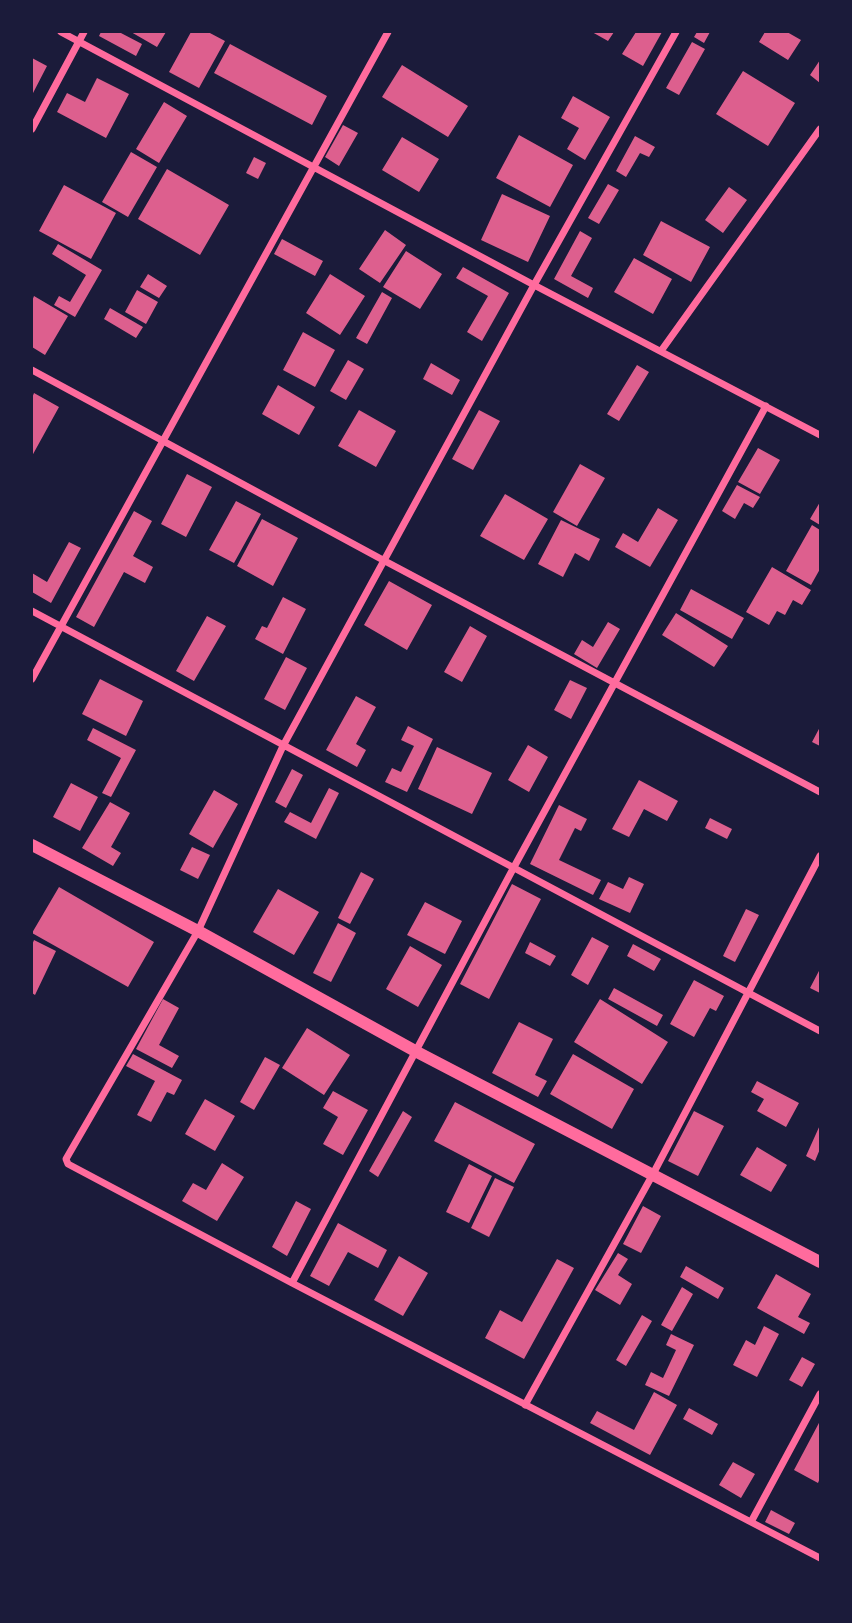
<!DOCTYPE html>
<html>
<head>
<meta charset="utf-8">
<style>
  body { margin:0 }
  #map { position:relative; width:852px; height:1623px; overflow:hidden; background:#1b1b3a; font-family:"PT Sans",sans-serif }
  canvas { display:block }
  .frame { position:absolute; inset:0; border:33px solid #1b1b3a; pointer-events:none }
</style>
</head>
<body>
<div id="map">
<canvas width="852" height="1623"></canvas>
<div class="frame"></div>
</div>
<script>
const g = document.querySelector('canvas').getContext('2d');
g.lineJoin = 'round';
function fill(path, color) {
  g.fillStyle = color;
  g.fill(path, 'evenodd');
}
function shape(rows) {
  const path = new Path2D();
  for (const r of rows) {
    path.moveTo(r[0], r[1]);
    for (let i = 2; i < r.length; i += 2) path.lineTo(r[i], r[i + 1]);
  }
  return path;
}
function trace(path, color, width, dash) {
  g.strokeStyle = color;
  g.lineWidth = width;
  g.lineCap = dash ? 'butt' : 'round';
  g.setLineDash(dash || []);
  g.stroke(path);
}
fill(shape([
  [101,32,119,32,142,44,136,56,99,36],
  [131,32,166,32,157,47],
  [191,32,208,32,225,41,199,88,169,72],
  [592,32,614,32,608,41],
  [636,32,662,32,643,66,622,54],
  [697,32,710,32,704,43,694,37],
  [765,32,787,32,801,40,788,60,759,42],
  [692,42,705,49,679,95,666,88],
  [230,44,327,96,312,125,214,73],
  [32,58,47,66,32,95],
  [820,60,820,83,810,75],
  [402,65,468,106,448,137,382,97],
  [743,71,795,103,768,146,716,114],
  [97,78,129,94,106,138,57,112,67,93,85,102],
  [573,96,610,117,585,160,567,149,579,128,561,118],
  [164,102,187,116,159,163,136,149],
  [343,125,358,133,339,166,325,157],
  [519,135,573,165,550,207,496,178],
  [635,136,655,147,649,157,640,153,626,177,616,171],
  [402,137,439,159,419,192,382,170],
  [131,152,157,167,128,217,102,202],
  [254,157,266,163,258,179,246,173],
  [167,169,229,205,200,255,138,219],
  [608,184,619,190,599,224,588,218],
  [64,185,116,213,91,259,39,231],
  [729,187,747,200,723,233,705,220],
  [502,194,550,216,528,262,481,240],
  [661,221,710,247,691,282,643,255],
  [385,230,406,245,380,283,359,269],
  [580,231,592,238,571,276,593,288,588,298,554,279],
  [282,239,323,261,315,276,274,254],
  [58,244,102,270,75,317,54,305,59,296,70,302,86,275,52,254],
  [406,251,442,274,420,309,383,287],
  [634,258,672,279,653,314,614,292],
  [463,267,509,293,482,341,467,332,488,296,456,278],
  [148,274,167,286,159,298,140,287],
  [330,274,365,296,340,335,306,313],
  [137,290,158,302,146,324,125,312],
  [382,292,392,298,367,344,356,338],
  [34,296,68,316,45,355,32,347,32,301],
  [110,308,143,327,136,338,104,319],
  [303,332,335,350,315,387,283,370],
  [348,360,364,369,346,400,330,391],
  [431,363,460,380,452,395,423,379],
  [637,365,649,372,619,421,607,414],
  [278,385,315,407,299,435,262,414],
  [34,393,59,407,32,456,32,398],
  [359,410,396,431,376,467,338,446],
  [479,410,500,421,473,470,452,459],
  [758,448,780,460,760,494,738,482],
  [580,464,605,478,577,526,553,512],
  [187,474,212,487,186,537,161,524],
  [737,485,760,497,753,508,744,503,735,519,722,511],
  [505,494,548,519,524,560,480,536],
  [236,501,261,514,234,563,209,550],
  [820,502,820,525,810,519],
  [658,508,678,520,650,567,615,547,623,533,638,542],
  [134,511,152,521,133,556,153,567,145,583,124,572,94,627,76,617],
  [262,519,298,538,273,586,237,566],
  [561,520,600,539,589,561,575,553,563,577,538,564],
  [812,525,820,530,820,569,811,585,786,571],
  [69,542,81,548,51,603,32,592,32,573,47,582],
  [772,567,811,590,802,605,793,600,785,615,777,611,769,625,746,612],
  [389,581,432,605,407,650,364,625],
  [691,589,744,618,732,639,680,610],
  [283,597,306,609,283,654,255,639,262,626,267,628],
  [676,613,728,646,714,667,662,635],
  [207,616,226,626,194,681,176,671],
  [608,622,620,629,597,668,574,654,582,640,593,647],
  [470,626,487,636,462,682,444,672],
  [286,657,307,668,285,710,264,699],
  [100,679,143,701,126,736,82,714],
  [570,680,587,688,571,719,554,710],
  [356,696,376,707,356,744,366,750,357,767,326,750],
  [408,726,433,739,407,792,385,782,392,768,401,772,414,746,401,740],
  [820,727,820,746,812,742],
  [93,728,136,750,111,797,102,793,121,758,87,740],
  [528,745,548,757,529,792,508,780],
  [437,747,492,773,472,814,418,789],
  [292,769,303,775,286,808,275,802],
  [639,780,678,801,667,821,644,809,629,837,612,829],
  [71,783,98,797,80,831,53,817],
  [329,788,339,793,316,839,284,822,290,812,311,823],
  [214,790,238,804,213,848,189,834],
  [110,802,130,813,111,847,121,853,113,866,82,848],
  [559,805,587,819,581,831,575,828,559,860,601,880,593,895,530,864],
  [710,818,732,829,727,839,705,828],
  [192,847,210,855,198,879,180,870],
  [361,872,374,879,350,924,338,918],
  [629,877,644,884,630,913,599,899,608,882,623,889],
  [512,884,541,899,489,999,460,984],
  [59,887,154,942,128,987,32,933],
  [278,889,319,912,294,955,253,932],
  [425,902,462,921,445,954,407,935],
  [746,909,759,915,735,962,723,956],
  [338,923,356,933,331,982,313,973],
  [592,937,609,946,588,985,571,975],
  [34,940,56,951,35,995,32,993,32,945],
  [530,942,556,956,550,966,525,953],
  [633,944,661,959,654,971,627,956],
  [410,946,442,965,418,1007,386,989],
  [820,969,820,993,810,988],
  [694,980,724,996,716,1011,710,1008,694,1037,670,1024],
  [614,988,663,1015,657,1026,608,999],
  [163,999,179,1008,159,1045,179,1056,172,1068,136,1049],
  [600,999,668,1042,642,1084,574,1042],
  [519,1022,553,1039,535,1075,547,1081,538,1097,492,1073],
  [307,1028,350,1055,324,1095,282,1068],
  [133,1054,182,1080,174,1095,167,1092,151,1122,137,1115,155,1081,126,1066],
  [573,1054,634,1089,612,1129,550,1094],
  [265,1057,280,1065,254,1110,240,1102],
  [757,1081,799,1103,786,1127,757,1111,764,1099,751,1092],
  [333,1091,368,1110,343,1155,323,1144,338,1117,323,1108],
  [205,1099,235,1116,215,1151,185,1134],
  [455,1102,535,1144,514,1183,434,1141],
  [403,1111,412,1117,378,1177,369,1171],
  [694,1111,724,1126,698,1176,668,1161],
  [820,1125,820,1149,815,1161,806,1156],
  [757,1147,787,1165,771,1192,740,1175],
  [222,1163,244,1177,217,1221,182,1201,193,1183,206,1190],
  [469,1164,492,1176,469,1223,446,1212],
  [495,1178,514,1187,489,1237,471,1228],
  [296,1201,311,1209,287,1256,272,1247],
  [643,1206,661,1216,641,1253,623,1244],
  [338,1223,387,1250,378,1268,348,1252,329,1286,310,1276],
  [618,1253,628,1259,618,1275,632,1284,620,1305,595,1290],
  [399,1256,428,1273,403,1316,374,1300],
  [557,1259,574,1268,524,1359,485,1338,500,1310,522,1322],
  [686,1266,724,1288,718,1299,680,1277],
  [776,1274,811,1294,798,1317,810,1323,804,1334,757,1308],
  [682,1287,693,1294,672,1331,661,1325],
  [642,1315,652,1321,626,1366,616,1360],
  [764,1326,779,1334,757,1377,733,1365,746,1340,755,1345],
  [671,1334,694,1345,669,1396,645,1385,651,1372,663,1378,676,1350,666,1345],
  [802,1357,815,1364,802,1387,789,1380],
  [654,1392,677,1405,650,1455,590,1423,597,1411,634,1430],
  [689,1408,718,1424,712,1435,683,1419],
  [820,1421,820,1478,818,1483,794,1470],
  [733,1462,755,1474,741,1498,719,1485],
  [771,1510,795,1523,789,1534,765,1522]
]), '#dd5f8e');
trace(shape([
  [61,32,534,285,820,435],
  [676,32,534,285,283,746,198,931,66,1159,68,1164,292,1283,820,1558],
  [32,129,84,32],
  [661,351,820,129],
  [32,370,383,560,820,792],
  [32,611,820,1031],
  [32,679,388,32],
  [292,1283,514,867,766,406],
  [525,1405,653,1174,820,856],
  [751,1522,820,1394]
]), '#ff6b9d', 7);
trace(shape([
  [32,845,198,931,417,1052,820,1262]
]), '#ff6b9d', 12);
</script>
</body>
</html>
